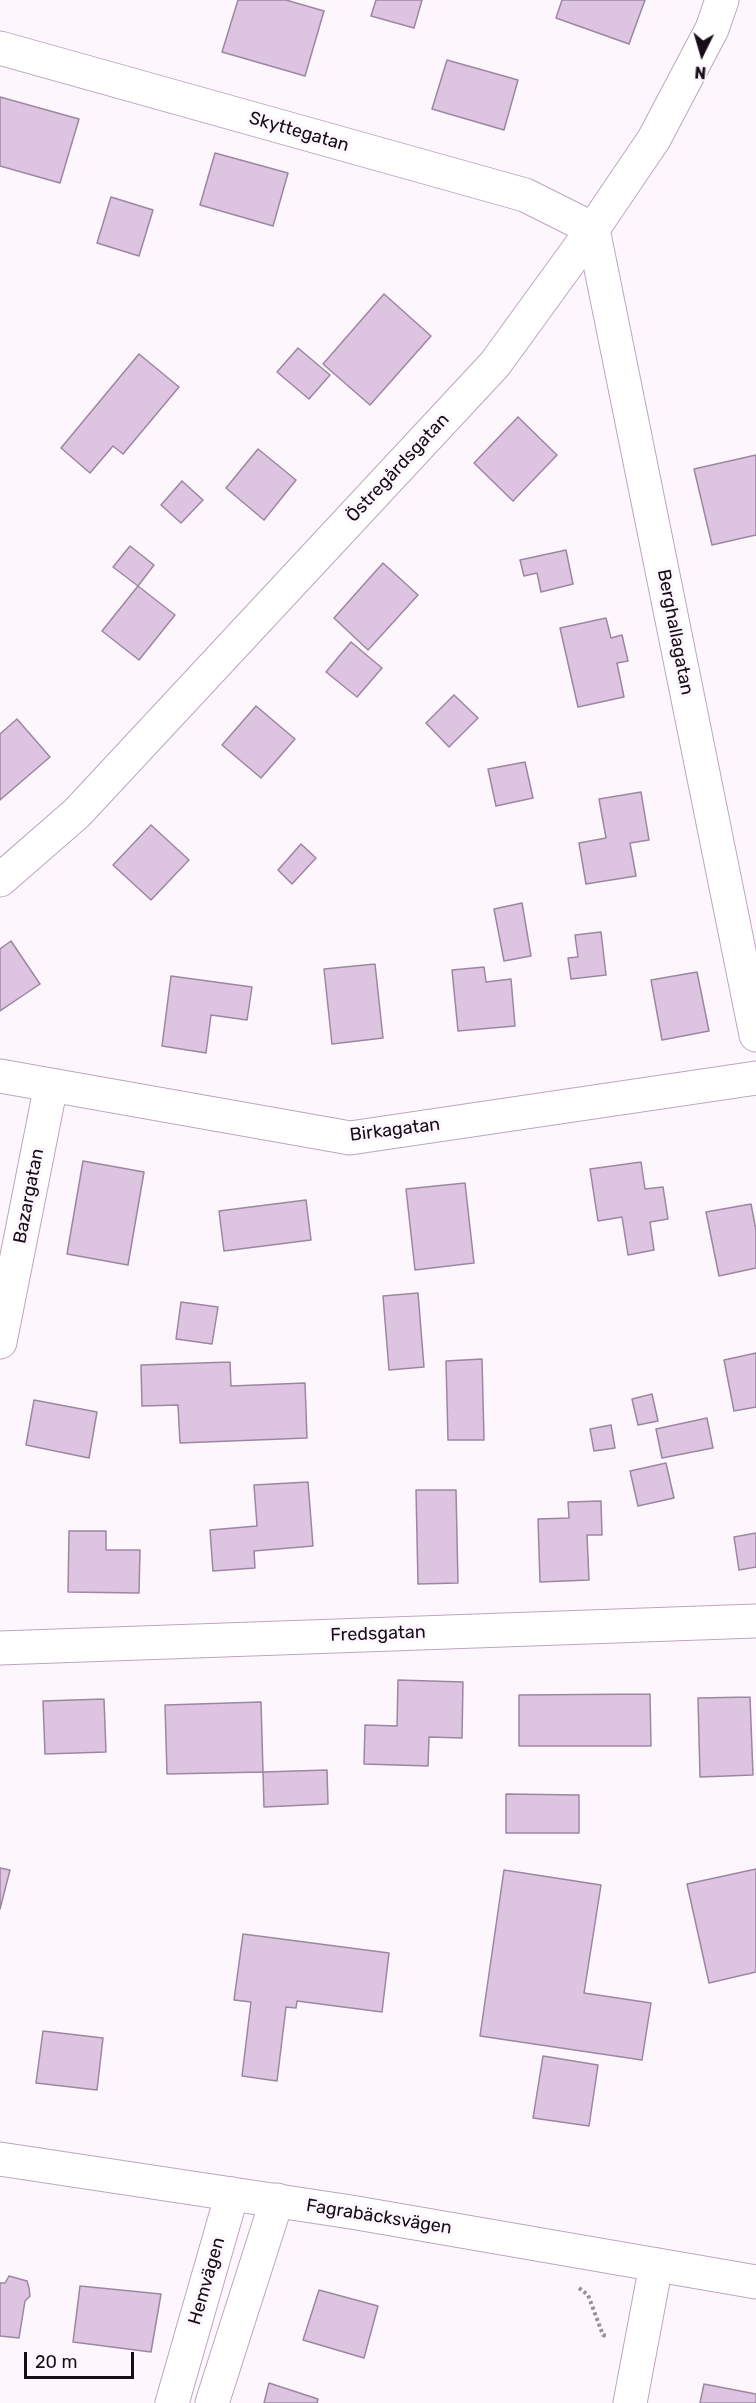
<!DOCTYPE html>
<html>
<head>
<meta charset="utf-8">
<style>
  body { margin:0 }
  #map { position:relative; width:756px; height:2403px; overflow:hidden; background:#fdf7fd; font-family:Rubik,sans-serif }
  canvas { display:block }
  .north { position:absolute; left:672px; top:24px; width:60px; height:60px; -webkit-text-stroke:4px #fdf7fd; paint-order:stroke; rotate:185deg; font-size:16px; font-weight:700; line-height:24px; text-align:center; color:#160e17 }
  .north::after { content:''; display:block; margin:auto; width:21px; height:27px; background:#160e17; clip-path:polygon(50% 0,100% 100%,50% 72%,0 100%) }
  .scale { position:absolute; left:24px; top:2352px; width:110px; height:27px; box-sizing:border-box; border:3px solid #160e17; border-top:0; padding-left:8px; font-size:18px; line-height:21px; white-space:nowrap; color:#160e17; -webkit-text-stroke:4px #fdf7fd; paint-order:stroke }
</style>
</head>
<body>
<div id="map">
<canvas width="756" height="2403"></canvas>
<div class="north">N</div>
<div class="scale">20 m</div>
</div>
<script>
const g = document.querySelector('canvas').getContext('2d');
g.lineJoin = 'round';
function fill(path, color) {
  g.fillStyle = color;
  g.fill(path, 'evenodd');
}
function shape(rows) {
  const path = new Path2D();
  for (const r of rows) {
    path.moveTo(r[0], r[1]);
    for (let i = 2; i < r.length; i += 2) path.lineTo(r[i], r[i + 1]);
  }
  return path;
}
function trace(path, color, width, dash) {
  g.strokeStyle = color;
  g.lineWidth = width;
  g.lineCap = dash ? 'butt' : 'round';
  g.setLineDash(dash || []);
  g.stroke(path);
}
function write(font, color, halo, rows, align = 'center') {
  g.font = font + ' Rubik,sans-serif';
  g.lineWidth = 6;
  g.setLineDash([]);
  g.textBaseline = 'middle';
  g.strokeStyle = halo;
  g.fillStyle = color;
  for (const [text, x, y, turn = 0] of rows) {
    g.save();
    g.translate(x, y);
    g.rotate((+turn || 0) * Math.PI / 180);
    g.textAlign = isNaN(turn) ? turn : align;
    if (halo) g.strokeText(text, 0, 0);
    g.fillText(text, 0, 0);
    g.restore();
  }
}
const building = shape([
  [238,0,286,0,324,11,305,76,222,52,238,0],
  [376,0,422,0,414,28,371,16,376,0],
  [562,0,645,0,629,44,556,18,562,0],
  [447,60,518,80,504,130,432,109,447,60],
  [0,97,79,119,60,183,0,166,0,97],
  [215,153,288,173,273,226,200,205,215,153],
  [111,197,153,210,139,256,97,243,111,197],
  [384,294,431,336,370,405,323,364,384,294],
  [298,348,330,375,309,399,277,372,298,348],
  [139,354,179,387,123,454,113,446,90,473,61,448,139,354],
  [518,417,557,455,513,501,474,463,518,417],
  [258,449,296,480,264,520,226,488,258,449],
  [756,455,756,535,712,545,694,469,756,455],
  [182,481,203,500,181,523,161,505,182,481],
  [130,546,154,565,138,586,113,567,130,546],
  [566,550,573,584,541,592,537,573,524,576,520,560,566,550],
  [383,563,418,595,368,650,334,618,383,563],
  [138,586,175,615,139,660,102,631,138,586],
  [606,618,611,638,622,635,628,661,617,663,624,697,578,707,560,628,606,618],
  [351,642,382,668,357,697,326,672,351,642],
  [454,695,478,718,449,747,426,723,454,695],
  [256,706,295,739,261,778,222,745,256,706],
  [17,719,50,757,0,800,0,734,17,719],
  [525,762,533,798,496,806,488,769,525,762],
  [641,792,649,840,630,843,636,876,586,884,579,843,606,838,599,799,641,792],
  [151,825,189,860,151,900,113,865,151,825],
  [301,844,316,858,292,884,278,870,301,844],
  [522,903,531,956,504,961,494,909,522,903],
  [601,932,606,975,571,979,568,958,578,957,575,935,601,932],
  [11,941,40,984,0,1011,0,949,11,941],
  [375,964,383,1038,332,1044,324,969,375,964],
  [484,967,486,982,511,979,515,1026,458,1031,452,970,484,967],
  [697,972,709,1031,662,1040,651,980,697,972],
  [171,976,252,987,247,1020,211,1015,206,1053,162,1046,171,976],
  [83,1161,144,1172,128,1265,67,1254,83,1161],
  [641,1162,645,1189,663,1187,668,1219,650,1222,654,1250,628,1255,622,1217,598,1221,590,1169,641,1162],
  [465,1183,474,1263,415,1270,406,1189,465,1183],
  [306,1200,311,1240,224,1251,219,1211,306,1200],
  [751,1204,756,1230,756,1268,719,1276,706,1212,751,1204],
  [418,1293,424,1367,389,1370,383,1296,418,1293],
  [181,1302,218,1307,212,1344,176,1339,181,1302],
  [756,1353,756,1407,734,1411,724,1360,756,1353],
  [482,1359,484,1440,448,1440,446,1361,482,1359],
  [230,1362,231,1386,305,1383,307,1438,180,1443,178,1405,142,1406,141,1365,230,1362],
  [652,1394,658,1421,638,1425,632,1399,652,1394],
  [34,1400,97,1412,89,1458,26,1445,34,1400],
  [707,1418,713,1448,662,1458,656,1429,707,1418],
  [611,1425,615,1448,594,1451,590,1429,611,1425],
  [666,1463,674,1498,638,1506,630,1471,666,1463],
  [308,1482,313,1546,254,1551,255,1568,213,1571,210,1530,257,1526,254,1485,308,1482],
  [416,1490,456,1490,458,1583,418,1584,416,1490],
  [601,1501,602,1535,587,1535,589,1580,540,1582,538,1519,569,1518,568,1502,601,1501],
  [69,1531,106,1531,106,1550,140,1550,139,1593,68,1592,69,1531],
  [756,1533,756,1567,739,1570,734,1537,756,1533],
  [398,1680,463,1682,462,1738,429,1737,428,1766,364,1764,365,1725,397,1726,398,1680],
  [650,1694,651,1746,519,1746,519,1695,650,1694],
  [750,1697,753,1775,700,1777,698,1698,750,1697],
  [104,1699,106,1752,45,1754,43,1701,104,1699],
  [261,1702,263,1772,167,1774,165,1705,261,1702],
  [327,1770,328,1804,264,1807,263,1772,327,1770],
  [506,1794,579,1795,579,1833,506,1833,506,1794],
  [0,1868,10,1870,0,1909,0,1868],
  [756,1869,756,1972,709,1983,687,1884,756,1869],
  [504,1870,601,1885,584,1993,651,2003,642,2060,480,2036,504,1870],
  [243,1934,389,1953,382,2012,297,2001,296,2008,286,2007,277,2081,242,2076,251,2002,234,2000,243,1934],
  [43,2031,103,2038,97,2090,36,2083,43,2031],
  [543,2056,598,2065,589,2126,533,2118,543,2056],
  [9,2276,27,2281,29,2288,30,2296,25,2301,19,2338,0,2336,0,2283,5,2283,9,2276],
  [80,2286,161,2294,151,2352,73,2342,80,2286],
  [319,2290,378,2306,364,2358,303,2340,319,2290],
  [269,2383,318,2399,317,2403,264,2403,269,2383],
  [704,2384,756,2394,756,2403,700,2403,704,2384]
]);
fill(building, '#ddc5e1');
trace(building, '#9d86a1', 1.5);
const minor = shape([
  [0,48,525,195,593,229],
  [593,229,756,1035],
  [0,880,77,813,495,364,593,229,654,139,712,29,722,0],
  [0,1076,350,1138,756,1078],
  [0,1342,51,1085],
  [0,1648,756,1621],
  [172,2403,232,2194],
  [212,2403,277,2200],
  [630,2403,656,2265]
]);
const secondary = shape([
  [0,2159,351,2212,756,2282]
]);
trace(minor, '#bea5bf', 35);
trace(secondary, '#bea5bf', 35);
trace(shape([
  [579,2288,588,2295,603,2335,607,2336]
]), '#968f96', 4, [3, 3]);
trace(minor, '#fff', 33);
trace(secondary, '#fff', 33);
write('18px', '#160e17', '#fdf7fd', [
  ["Skyttegatan",299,132,16],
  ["Östregårdsgatan",398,468,-47],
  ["Berghallagatan",675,632,79],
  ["Birkagatan",395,1130,-7],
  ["Bazargatan",29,1196,-79],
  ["Fredsgatan",378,1634,-2],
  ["Fagrabäcksvägen",379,2217,9],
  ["Hemvägen",207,2281,-74]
]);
</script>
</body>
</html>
